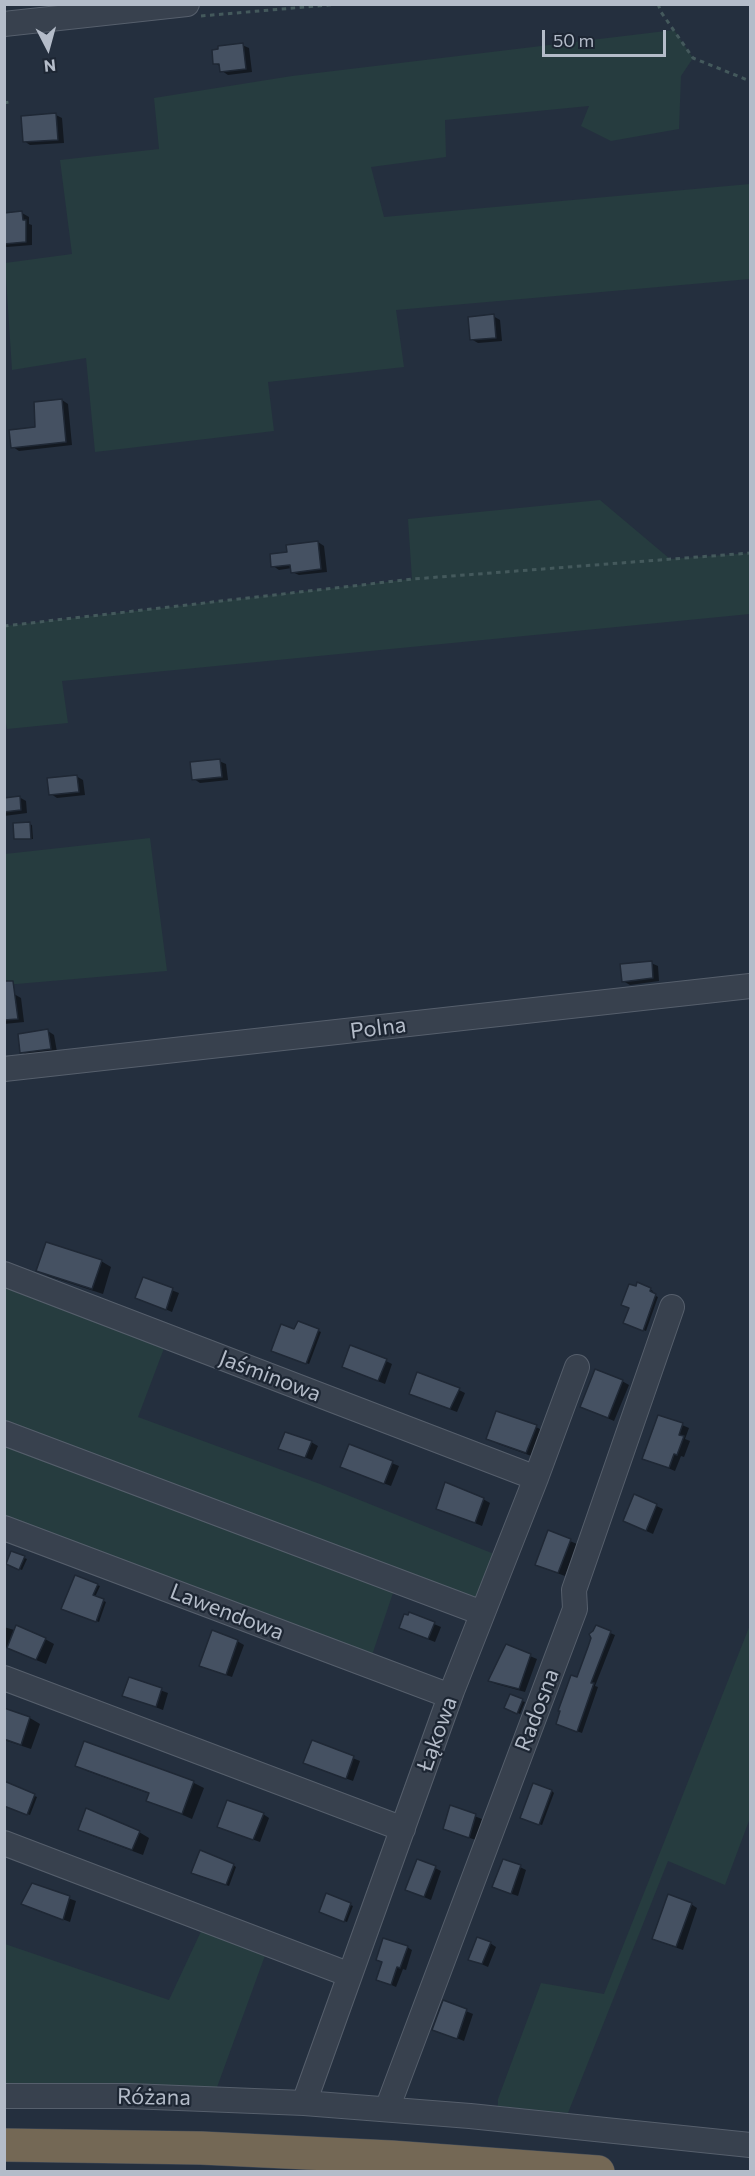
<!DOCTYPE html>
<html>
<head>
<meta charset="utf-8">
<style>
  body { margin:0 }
  #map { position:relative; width:755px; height:2176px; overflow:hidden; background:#242f3e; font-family:Commissioner,sans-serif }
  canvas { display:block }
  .frame { position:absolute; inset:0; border:6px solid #b4bcc9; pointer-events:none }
  .north { position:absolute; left:18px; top:18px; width:60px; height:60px; -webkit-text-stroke:4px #1d2633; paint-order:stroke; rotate:174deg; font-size:16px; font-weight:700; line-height:24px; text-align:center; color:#b4bcc9 }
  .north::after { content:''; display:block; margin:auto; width:21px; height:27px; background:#b4bcc9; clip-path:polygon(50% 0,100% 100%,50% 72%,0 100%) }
  .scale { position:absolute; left:542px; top:30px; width:124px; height:27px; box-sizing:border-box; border:3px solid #b4bcc9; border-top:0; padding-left:8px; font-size:18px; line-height:21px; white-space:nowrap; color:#b4bcc9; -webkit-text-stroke:4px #1d2633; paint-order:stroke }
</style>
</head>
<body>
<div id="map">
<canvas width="755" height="2176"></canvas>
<div class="frame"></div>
<div class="north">N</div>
<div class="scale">50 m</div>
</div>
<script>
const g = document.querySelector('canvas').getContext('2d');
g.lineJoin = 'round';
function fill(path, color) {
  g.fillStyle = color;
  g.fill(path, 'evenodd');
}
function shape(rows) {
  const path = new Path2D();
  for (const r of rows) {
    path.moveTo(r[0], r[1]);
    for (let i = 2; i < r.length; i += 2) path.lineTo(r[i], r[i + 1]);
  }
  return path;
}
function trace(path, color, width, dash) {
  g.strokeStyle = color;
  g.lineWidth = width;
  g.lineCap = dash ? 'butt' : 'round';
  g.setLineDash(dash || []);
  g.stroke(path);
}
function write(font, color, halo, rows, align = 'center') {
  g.font = font + ' Commissioner,sans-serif';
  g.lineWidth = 4.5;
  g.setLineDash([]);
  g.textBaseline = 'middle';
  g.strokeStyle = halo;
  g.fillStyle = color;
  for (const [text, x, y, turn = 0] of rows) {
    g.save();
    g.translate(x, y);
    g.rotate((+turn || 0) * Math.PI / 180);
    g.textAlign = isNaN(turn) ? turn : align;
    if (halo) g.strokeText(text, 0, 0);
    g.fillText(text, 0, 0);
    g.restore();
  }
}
fill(shape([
  [674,30,693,58,681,76,679,129,611,141,581,126,589,106,445,120,446,157,371,167,384,217,750,184,750,279,396,310,404,367,268,382,274,431,95,452,86,358,12,370,5,263,72,254,60,160,159,149,154,98,292,76],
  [600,500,670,559,750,553,750,614,62,681,68,723,7,729,4,712,5,626,412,579,408,519],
  [150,838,167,971,5,985,5,854],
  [4,1282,166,1343,138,1417,320,1484,504,1558,477,1617,395,1587,370,1661,5,1528],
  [750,1625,750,1818,725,1885,668,1861,568,2113,498,2106,498,2099,541,1983,604,1994],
  [204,1925,267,1950,216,2090,5,2087,5,1944,169,2000]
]), '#263c3f');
fill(shape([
  [242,45,249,48,252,72,228,75,222,71,221,67,215,63],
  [56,115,62,118,64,143,30,145,24,141],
  [22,213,29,217,29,224,32,225,32,245,7,247,4,246,4,215],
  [493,316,500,320,502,341,478,343,471,339],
  [62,400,68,404,72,445,19,451,13,447,37,429],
  [318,542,324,546,327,572,299,575,292,572,292,568,279,570,273,566,288,554],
  [219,761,226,764,228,780,200,783,194,779],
  [76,776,83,780,85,795,57,798,51,794],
  [19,797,26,801,27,813,4,816,4,799],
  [29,824,32,825,33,839,15,839],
  [651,963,658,966,659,981,630,985,623,981],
  [14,994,21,998,24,1022,4,1024,4,996],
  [48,1031,54,1035,57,1052,28,1056,22,1052],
  [101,1261,111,1267,103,1294,48,1276,38,1270],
  [143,1279,179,1293,172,1312,137,1297],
  [638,1284,653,1291,652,1294,658,1297,646,1331,627,1324],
  [299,1323,321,1332,309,1364,275,1351,295,1331],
  [386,1361,392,1364,385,1384,350,1370],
  [622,1381,629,1385,614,1421,582,1407],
  [459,1390,465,1393,457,1412,417,1397],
  [682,1425,689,1428,685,1439,690,1441,684,1457,681,1456,675,1471,644,1458],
  [536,1427,546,1432,537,1458,498,1444,488,1438],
  [311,1442,318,1446,312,1460,280,1448],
  [350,1446,399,1466,391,1486,349,1470],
  [635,1496,663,1509,653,1534,624,1521],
  [483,1499,490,1503,482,1526,438,1508],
  [549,1532,577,1544,565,1576,543,1568],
  [12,1553,27,1559,22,1570,10,1565],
  [97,1585,100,1586,95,1597,106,1602,99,1622,66,1610],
  [434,1624,441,1627,435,1642,407,1631],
  [4,1627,45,1639,54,1644,46,1664,4,1647],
  [596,1627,615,1635,595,1686,598,1687,582,1733,562,1726],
  [237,1641,244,1645,232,1677,208,1669],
  [506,1646,537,1659,525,1692,496,1684,489,1681],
  [130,1679,168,1693,163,1710,124,1695],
  [522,1701,525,1702,520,1714,506,1707],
  [4,1710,30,1718,40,1724,31,1749,4,1740],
  [313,1742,360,1761,353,1781,312,1766],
  [85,1743,194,1783,204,1788,192,1819,148,1800,150,1794,87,1771,77,1765],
  [4,1783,37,1797,30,1815,4,1806],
  [552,1791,554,1793,542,1825,524,1819],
  [451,1807,482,1819,476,1840,451,1832],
  [263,1814,269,1818,260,1842,226,1830],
  [80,1829,139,1832,149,1838,143,1855,90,1835],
  [233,1865,236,1867,229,1886,195,1874],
  [520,1867,526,1870,518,1896,500,1890],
  [435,1868,441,1871,431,1900,407,1890],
  [32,1885,76,1901,70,1922,30,1907],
  [327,1895,353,1906,347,1922,323,1913],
  [691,1904,697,1908,683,1950,660,1942],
  [490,1943,496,1947,488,1967,470,1959],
  [407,1947,412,1950,406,1970,403,1969,396,1987,378,1979,384,1963,377,1960],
  [444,2002,473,2014,464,2041,434,2029]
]), '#0007');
const building = shape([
  [243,43,246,69,220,72,219,64,213,64,212,50,218,49,218,46,243,43],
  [56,113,58,140,23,142,21,116,56,113],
  [22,211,23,220,26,220,26,242,4,244,4,213,22,211],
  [494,314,496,338,470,340,468,317,494,314],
  [62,399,66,442,11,448,9,430,35,427,34,402,62,399],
  [318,541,321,569,291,573,290,565,271,567,270,554,287,552,286,545,318,541],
  [220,759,222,777,192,780,190,762,220,759],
  [77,775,79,792,49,795,47,778,77,775],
  [20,796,21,810,4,812,4,798,20,796],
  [30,822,31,839,14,839,13,823,30,822],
  [652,961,653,978,622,982,620,964,652,961],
  [4,981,13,981,18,1019,4,1020,4,981],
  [48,1029,51,1049,20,1053,18,1034,48,1029],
  [46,1242,102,1260,92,1289,36,1271,46,1242],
  [143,1277,173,1288,166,1310,135,1298,143,1277],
  [637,1282,651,1288,650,1291,656,1294,643,1331,623,1323,629,1308,621,1305,629,1284,636,1286,637,1282],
  [298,1321,319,1329,306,1364,271,1351,281,1324,294,1329,298,1321],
  [350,1345,387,1359,378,1381,342,1367,350,1345],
  [595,1369,623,1380,608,1418,580,1407,595,1369],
  [417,1372,460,1388,450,1409,409,1394,417,1372],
  [496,1411,537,1425,526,1453,486,1439,496,1411],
  [658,1415,683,1423,679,1435,684,1436,677,1455,674,1454,669,1468,642,1459,658,1415],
  [285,1432,312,1441,305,1458,278,1449,285,1432],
  [349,1444,393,1461,384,1484,340,1467,349,1444],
  [445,1482,484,1498,475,1523,436,1509,445,1482],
  [634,1494,657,1504,646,1531,623,1521,634,1494],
  [548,1530,571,1539,558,1573,535,1565,548,1530],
  [11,1551,25,1556,19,1570,6,1564,11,1551],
  [75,1575,98,1584,93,1595,104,1599,96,1622,61,1609,75,1575],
  [409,1612,435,1622,428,1639,399,1628,404,1614,408,1615,409,1612],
  [16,1625,46,1638,36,1660,7,1648,16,1625],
  [596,1625,611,1631,591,1683,594,1683,577,1732,556,1724,560,1711,558,1711,571,1675,577,1677,588,1647,591,1638,589,1634,593,1631,596,1625],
  [212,1630,238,1640,226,1675,199,1666,212,1630],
  [506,1644,531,1654,519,1689,488,1681,506,1644],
  [129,1677,162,1688,156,1707,122,1696,129,1677],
  [510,1694,523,1699,517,1714,504,1708,510,1694],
  [4,1708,30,1717,21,1745,4,1739,4,1708],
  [312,1740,354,1756,346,1779,303,1763,312,1740],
  [84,1741,194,1781,182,1814,146,1801,149,1793,75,1766,84,1741],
  [4,1781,35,1794,27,1815,4,1806,4,1781],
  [533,1783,552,1790,539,1825,520,1818,533,1783],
  [227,1800,264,1813,253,1840,217,1827,227,1800],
  [450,1805,476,1814,469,1838,443,1829,450,1805],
  [86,1808,140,1831,132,1850,78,1830,86,1808],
  [200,1850,234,1864,226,1885,191,1873,200,1850],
  [417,1859,436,1866,424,1897,405,1890,417,1859],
  [503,1859,521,1865,511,1894,492,1887,503,1859],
  [32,1883,70,1896,63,1920,21,1904,32,1883],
  [326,1893,351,1903,344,1922,319,1912,326,1893],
  [668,1894,692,1903,676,1947,652,1939,668,1894],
  [477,1937,491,1942,482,1964,468,1960,477,1937],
  [383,1938,408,1946,400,1968,397,1967,391,1985,376,1980,382,1962,376,1960,383,1938],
  [443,2000,467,2009,457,2039,432,2030,443,2000]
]);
fill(building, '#455162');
trace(building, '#1f2835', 1.5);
const minor = shape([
  [4,24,187,4],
  [4,1069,750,986],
  [4,1274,536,1478],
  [4,1433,482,1613],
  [4,1528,450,1696],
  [4,1678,403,1829],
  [4,1843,350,1975],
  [4,2096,129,2096,304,2103,470,2116,750,2145],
  [304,2103,452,1691,536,1478,577,1367],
  [387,2109,575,1609,574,1590,672,1307]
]);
const highway = shape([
  [4,2145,201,2148,391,2157,598,2172]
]);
trace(minor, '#565f6c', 26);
trace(highway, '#434c59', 34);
trace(shape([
  [658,4,661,12,693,58,750,81],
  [201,16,340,4],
  [4,103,9,102],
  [4,626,413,579,750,553]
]), '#44595c', 3, [4.5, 4.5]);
trace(minor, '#38414e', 24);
trace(highway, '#746855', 33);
write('22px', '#b4bcc9', '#1d2633', [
  ["Polna",378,1028,-7],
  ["Jaśminowa",270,1376,21],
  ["Lawendowa",227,1612,21],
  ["Radosna",537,1710,-69],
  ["Łąkowa",437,1734,-70],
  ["Różana",154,2097,1]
]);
</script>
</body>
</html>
